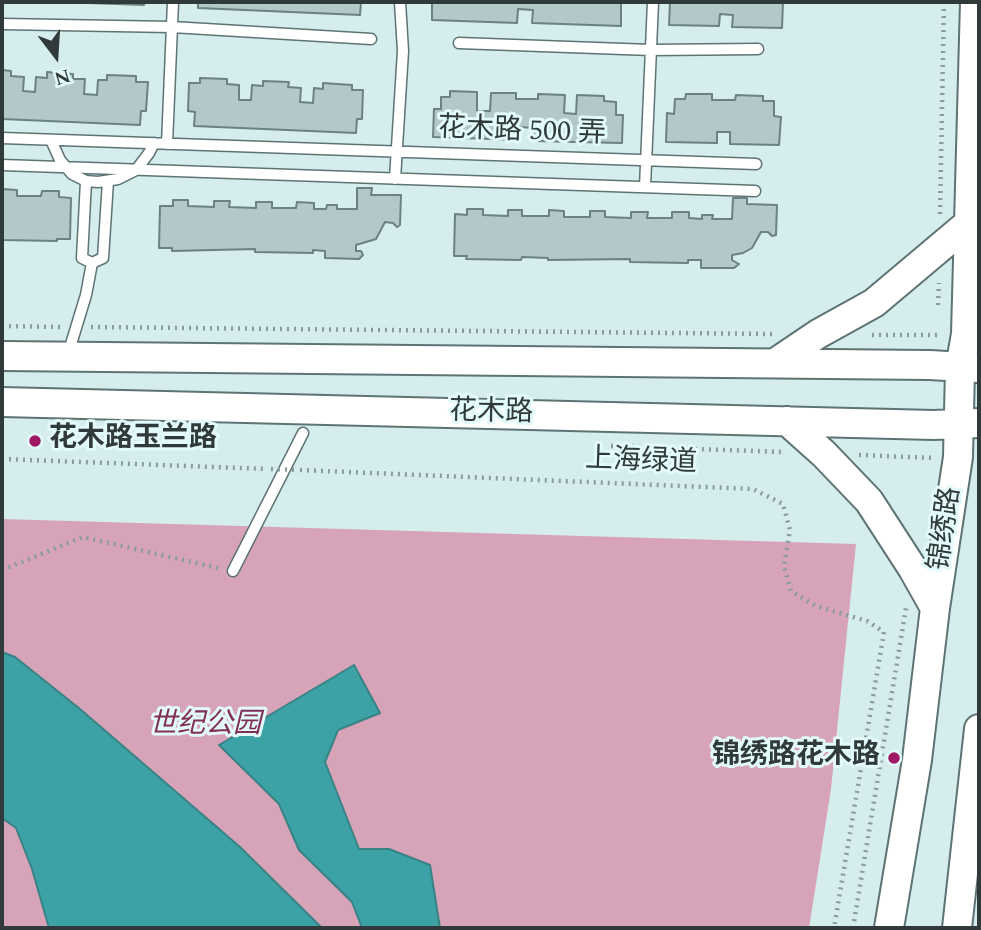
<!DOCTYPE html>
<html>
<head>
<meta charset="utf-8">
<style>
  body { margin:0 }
  #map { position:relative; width:981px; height:930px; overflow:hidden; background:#d6eded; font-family:Spectral,serif }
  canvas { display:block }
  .frame { position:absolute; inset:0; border:4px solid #313a3a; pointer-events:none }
  .north { position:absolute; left:21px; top:21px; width:70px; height:70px; -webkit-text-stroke:5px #e3fafb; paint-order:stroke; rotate:163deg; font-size:19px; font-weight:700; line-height:28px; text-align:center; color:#313a3a }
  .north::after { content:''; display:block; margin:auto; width:24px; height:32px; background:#313a3a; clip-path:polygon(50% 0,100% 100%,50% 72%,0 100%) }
</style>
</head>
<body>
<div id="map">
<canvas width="981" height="930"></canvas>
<div class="frame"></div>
<div class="north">N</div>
</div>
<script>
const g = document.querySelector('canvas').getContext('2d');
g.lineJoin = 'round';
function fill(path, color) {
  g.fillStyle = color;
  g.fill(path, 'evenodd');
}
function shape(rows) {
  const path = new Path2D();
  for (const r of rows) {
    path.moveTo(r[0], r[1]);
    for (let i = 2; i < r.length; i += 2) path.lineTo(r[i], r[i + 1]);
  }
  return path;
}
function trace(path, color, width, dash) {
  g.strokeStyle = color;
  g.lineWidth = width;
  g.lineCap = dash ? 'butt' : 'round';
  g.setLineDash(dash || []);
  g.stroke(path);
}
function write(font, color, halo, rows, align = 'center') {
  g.font = font + ' Spectral,"Noto Sans SC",serif';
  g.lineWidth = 6;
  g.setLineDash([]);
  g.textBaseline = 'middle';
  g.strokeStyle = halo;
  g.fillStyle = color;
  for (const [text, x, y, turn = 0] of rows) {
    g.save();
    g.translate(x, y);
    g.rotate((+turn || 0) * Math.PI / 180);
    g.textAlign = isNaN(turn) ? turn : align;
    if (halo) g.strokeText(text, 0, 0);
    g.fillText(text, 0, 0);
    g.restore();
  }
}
fill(shape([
  [2,519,856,544,831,789,809,928,2,928]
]), '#d7a3b8');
const water = shape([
  [2,652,15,657,80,709,240,847,322,928,49,928,32,869,16,828,2,818,2,652],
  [354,665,380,713,338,730,325,762,359,849,389,849,430,865,440,928,362,928,352,902,299,850,279,804,219,745,354,665]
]);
fill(water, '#3ca2a5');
trace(water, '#398385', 2);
const building = shape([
  [60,2,145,2,144,5,60,2],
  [198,2,361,2,360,15,198,8,198,2],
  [432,2,621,2,621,26,532,23,533,10,518,9,517,23,432,20,432,2],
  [670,2,783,2,782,28,732,27,733,15,720,14,719,26,669,25,670,2],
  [2,70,11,71,11,76,24,77,23,91,35,92,36,77,47,78,47,72,73,74,73,79,85,79,84,94,97,95,98,80,107,80,107,75,136,76,136,82,148,82,146,111,141,111,140,125,2,119,2,70],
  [200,78,227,79,227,84,239,85,239,100,251,100,252,85,263,86,263,81,289,82,288,87,301,88,300,102,313,103,314,88,323,89,323,83,352,85,352,90,363,90,362,119,357,119,356,133,194,126,195,112,188,111,189,83,200,83,200,78],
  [450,91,477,92,477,111,490,111,491,93,516,93,516,99,538,99,538,94,565,95,564,113,576,114,577,95,604,96,604,101,616,102,616,115,623,115,622,143,534,141,534,128,519,127,519,140,433,137,434,109,441,109,441,97,450,97,450,91],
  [686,94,712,94,712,100,735,100,736,95,763,96,763,101,774,101,774,116,781,117,779,145,730,144,730,132,717,132,717,143,666,142,667,113,674,114,675,99,685,99,686,94],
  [357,188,372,188,371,195,401,195,400,225,397,227,393,223,385,222,376,239,356,245,356,251,361,251,363,255,359,259,325,258,325,251,313,250,313,253,255,252,255,249,172,251,172,248,159,248,160,206,173,206,173,200,188,200,188,206,214,207,214,201,230,201,229,207,256,208,256,202,272,202,272,208,296,208,297,202,314,203,314,209,326,209,327,205,337,205,337,209,357,209,357,188],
  [2,189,17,190,17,196,41,196,42,191,59,191,59,197,71,198,70,239,57,239,57,241,2,240,2,189],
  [733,198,747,198,747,204,777,205,776,235,772,236,768,232,761,232,752,248,743,253,732,255,732,260,739,264,734,268,701,268,701,260,688,260,688,263,630,262,630,259,548,260,548,258,522,257,521,260,466,259,467,256,454,256,455,214,467,215,467,209,483,209,483,215,508,216,508,210,522,210,522,216,549,216,549,210,564,211,564,217,590,217,590,211,605,211,605,217,631,218,631,212,648,212,647,218,672,218,672,212,689,212,689,218,702,219,702,215,713,215,712,219,732,219,733,198]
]);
fill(building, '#b2c8c9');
trace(building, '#6c8181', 2);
const service = shape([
  [2,24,172,27,371,39],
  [459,43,651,50,758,49],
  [2,138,756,164],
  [51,140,60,160,72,174,86,181,98,182,118,179,136,170,149,153,154,143],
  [167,144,173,2],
  [2,165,755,191],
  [395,179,403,51,400,2],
  [86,181,82,258,92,263,103,258,108,181],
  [645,187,653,2],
  [68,354,86,295,92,263],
  [233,571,303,433]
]);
const secondary = shape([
  [2,356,930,365,979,368],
  [775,363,818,334,874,303,969,223],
  [2,402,934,425,979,423],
  [787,421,824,454,869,501,913,569,935,608],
  [889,928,917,760,935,608,958,457,960,368,966,334,975,2],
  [957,928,979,729]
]);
trace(service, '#5e7373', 13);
trace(secondary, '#5e7373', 32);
trace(shape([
  [940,214,944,2],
  [938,305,939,283],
  [2,326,61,327],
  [91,327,772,334],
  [872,335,940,335],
  [611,446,784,452],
  [859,455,935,458],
  [2,459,267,469],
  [300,470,753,489,783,504,790,530,784,566,791,591,816,606,867,621,884,632,834,928],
  [2,570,83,537,218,568],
  [853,928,906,608]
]), '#8a9b9b', 4.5, [2, 5]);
trace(service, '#fff', 10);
trace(secondary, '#fff', 28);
trace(shape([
  [271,469,299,470]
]), '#8a9b9b', 4.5, [2, 5]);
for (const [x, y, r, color] of [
  [35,441,7,"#a01764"],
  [894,758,7,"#a01764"]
]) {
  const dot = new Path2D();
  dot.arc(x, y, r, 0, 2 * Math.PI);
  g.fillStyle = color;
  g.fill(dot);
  trace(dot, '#e3fafb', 2.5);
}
write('28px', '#313a3a', '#e3fafb', [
  ["花木路 500 弄",522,133,2],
  ["花木路",491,414,1],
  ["上海绿道",641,463,2],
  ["锦绣路",947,529,-82]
]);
write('bold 28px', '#313a3a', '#e3fafb', [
  ["花木路玉兰路",49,441],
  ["锦绣路花木路",880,758,"right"]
], 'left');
write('italic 28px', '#822f57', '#e3fafb', [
  ["世纪公园",205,727]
]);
</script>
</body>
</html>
